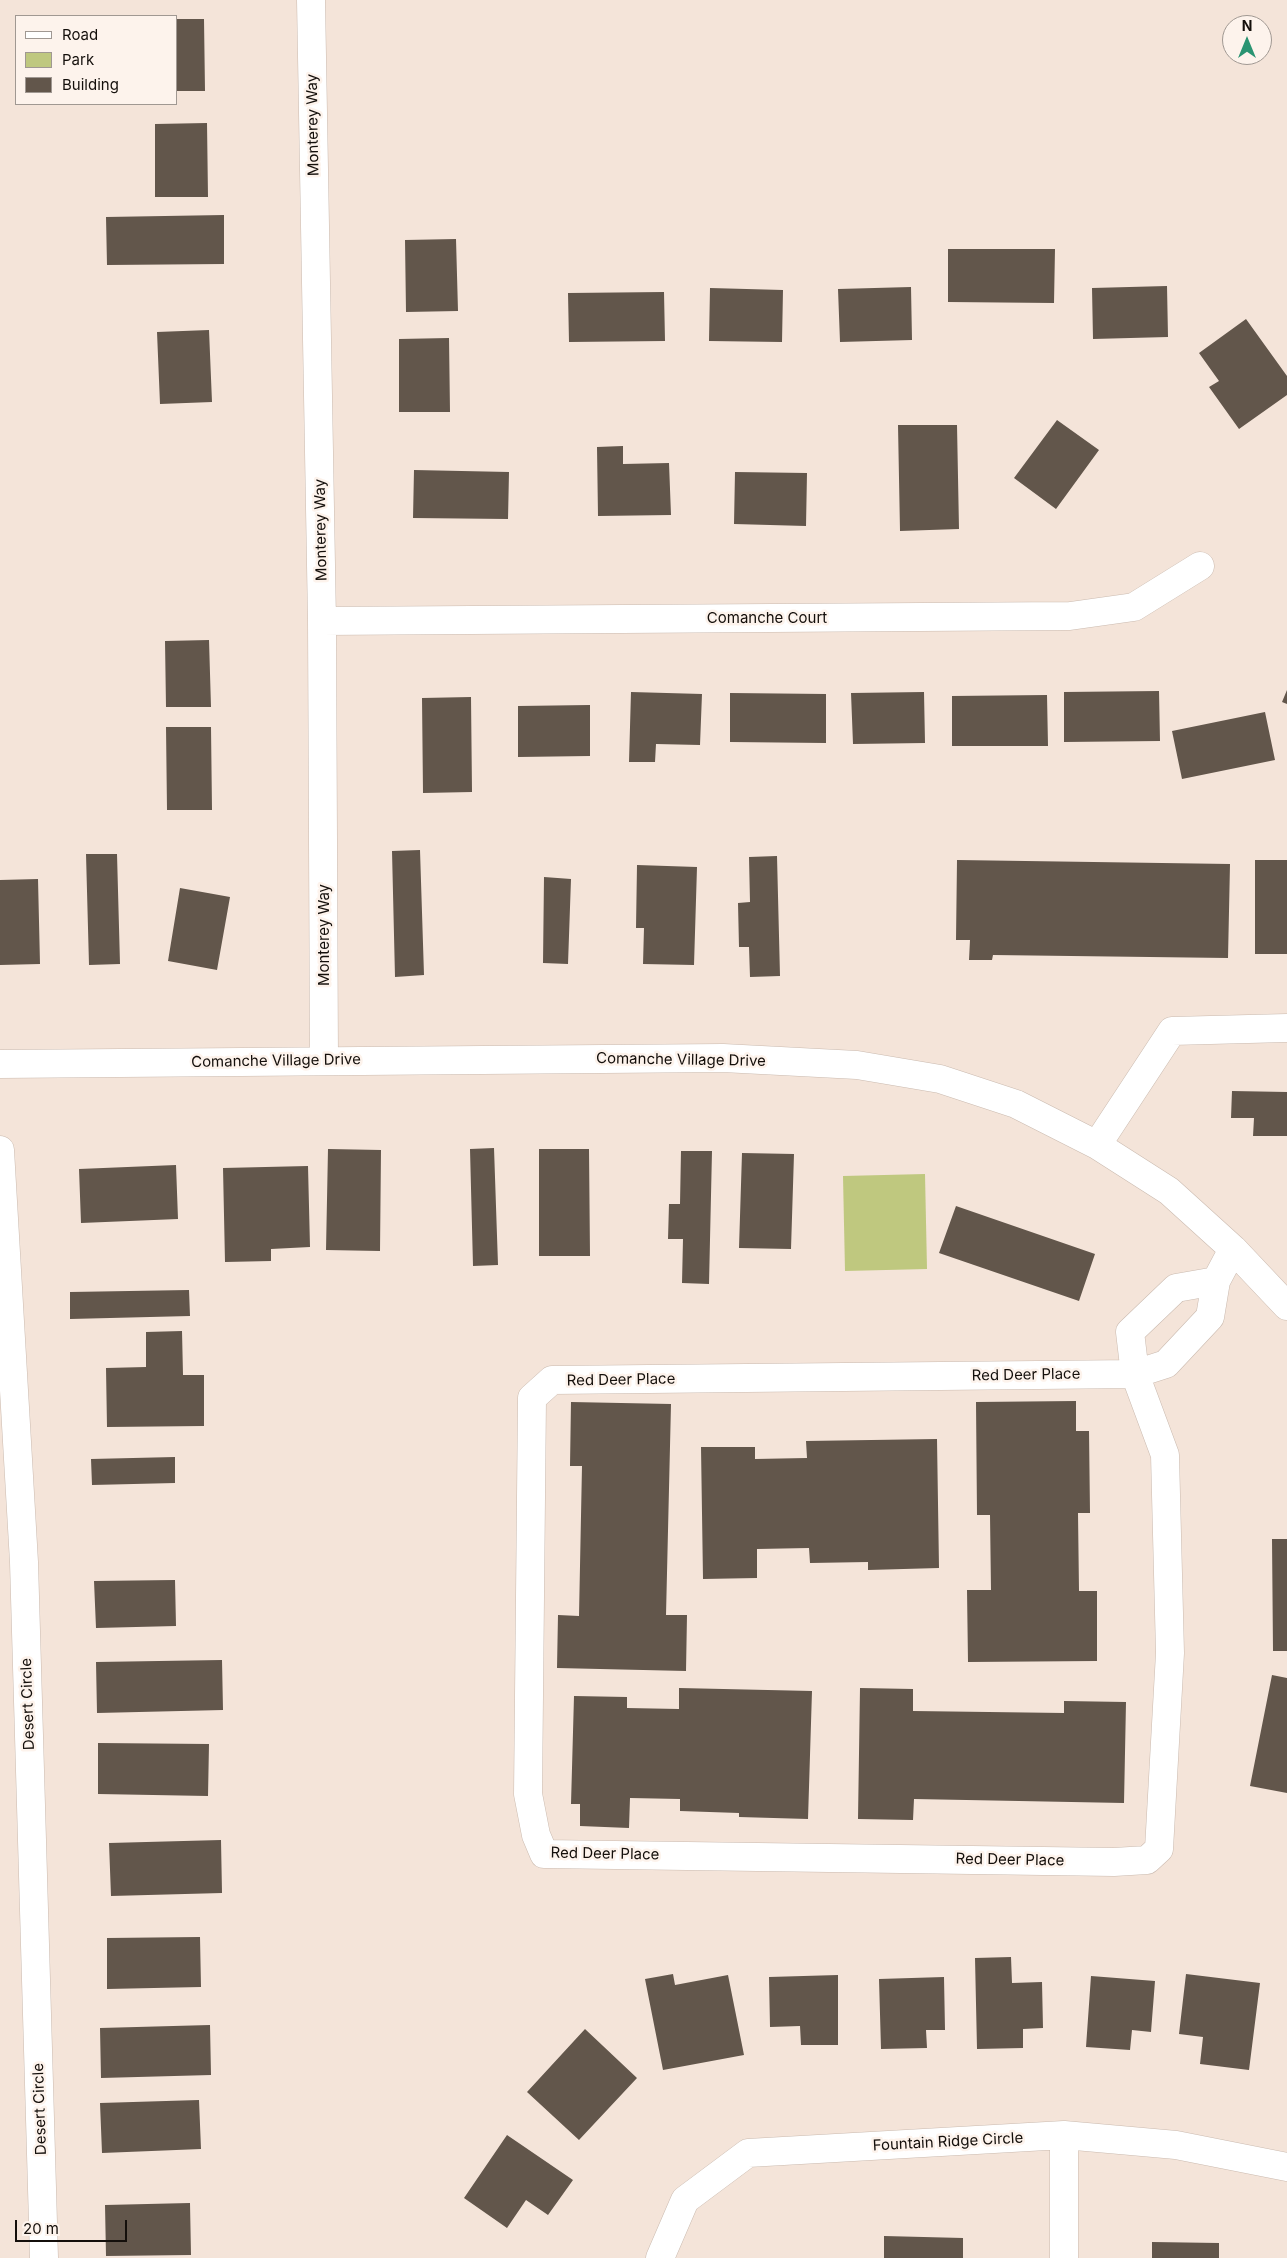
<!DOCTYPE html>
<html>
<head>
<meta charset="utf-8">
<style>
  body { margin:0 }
  #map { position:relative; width:1287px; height:2258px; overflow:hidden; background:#f4e4d9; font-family:Inter,sans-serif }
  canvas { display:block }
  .legend { position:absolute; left:15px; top:15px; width:162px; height:90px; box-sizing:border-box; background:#fdf3ec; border:1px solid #a09892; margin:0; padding:6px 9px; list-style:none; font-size:15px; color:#140f0b }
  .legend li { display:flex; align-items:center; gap:10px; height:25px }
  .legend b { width:25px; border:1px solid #a09892 }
  .north { position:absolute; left:1222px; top:15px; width:50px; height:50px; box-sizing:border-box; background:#fdf3ec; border:1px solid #a09892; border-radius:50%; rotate:0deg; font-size:14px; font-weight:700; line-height:20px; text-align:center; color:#140f0b }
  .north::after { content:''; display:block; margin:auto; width:18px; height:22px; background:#2b9472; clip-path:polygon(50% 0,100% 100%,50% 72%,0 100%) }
  .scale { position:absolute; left:15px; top:2220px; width:112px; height:22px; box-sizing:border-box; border:2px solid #140f0b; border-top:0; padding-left:6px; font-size:15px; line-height:18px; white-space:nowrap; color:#140f0b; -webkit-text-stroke:4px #fdf3ec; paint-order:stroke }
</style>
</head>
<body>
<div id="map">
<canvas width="1287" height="2258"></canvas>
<ul class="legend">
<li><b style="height:6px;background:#fff"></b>Road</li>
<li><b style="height:14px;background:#bfc87f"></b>Park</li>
<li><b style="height:14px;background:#62564b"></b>Building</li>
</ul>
<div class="north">N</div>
<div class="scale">20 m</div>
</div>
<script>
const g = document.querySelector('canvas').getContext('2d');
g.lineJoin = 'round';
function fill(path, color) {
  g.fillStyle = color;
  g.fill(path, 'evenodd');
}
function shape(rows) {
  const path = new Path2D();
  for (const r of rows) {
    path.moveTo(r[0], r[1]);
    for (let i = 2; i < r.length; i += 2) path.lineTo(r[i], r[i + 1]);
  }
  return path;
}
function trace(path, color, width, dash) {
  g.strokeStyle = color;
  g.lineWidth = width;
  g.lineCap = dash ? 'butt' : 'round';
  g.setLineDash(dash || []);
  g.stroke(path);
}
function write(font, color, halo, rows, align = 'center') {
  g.font = font + ' Inter,sans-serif';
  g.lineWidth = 5;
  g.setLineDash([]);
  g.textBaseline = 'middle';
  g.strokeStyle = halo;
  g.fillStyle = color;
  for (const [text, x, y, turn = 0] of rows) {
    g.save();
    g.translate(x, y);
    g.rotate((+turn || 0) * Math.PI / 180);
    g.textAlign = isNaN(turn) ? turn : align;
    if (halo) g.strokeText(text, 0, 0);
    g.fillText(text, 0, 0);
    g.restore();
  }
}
fill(shape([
  [925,1174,927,1269,845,1271,843,1176]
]), '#bfc87f');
fill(shape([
  [176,19,204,19,205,91,176,91],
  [207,123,208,197,155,197,155,124],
  [224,215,224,264,107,265,106,217],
  [456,239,458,311,406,312,405,240],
  [948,249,1055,249,1054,303,948,302],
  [1167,286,1168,337,1093,339,1092,288],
  [911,287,912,340,840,342,838,289],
  [710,288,783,290,782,342,709,341],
  [664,292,665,341,569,342,568,293],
  [1246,319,1287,376,1287,395,1239,429,1209,387,1219,381,1199,353],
  [209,330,212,402,160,404,157,332],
  [449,338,450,412,399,412,399,339],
  [1057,420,1099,450,1056,509,1014,478],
  [898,425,957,425,959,529,900,531],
  [623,446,623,464,669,463,671,515,598,516,597,447],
  [414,470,509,472,508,519,413,518],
  [735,472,807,473,806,526,734,524],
  [209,640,211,707,166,707,165,641],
  [1287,690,1287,704,1282,702],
  [1159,691,1160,741,1064,742,1064,692],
  [631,692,702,694,700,745,656,744,655,762,629,762],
  [924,692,925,743,853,744,851,693],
  [730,693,826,694,826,743,730,742],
  [1047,695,1048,746,952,746,952,696],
  [471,697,472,792,423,793,422,698],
  [590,705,590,756,518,757,518,706],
  [1265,712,1275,760,1182,779,1172,731],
  [166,727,211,727,212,810,167,810],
  [420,850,424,975,395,977,392,851],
  [86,854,117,854,120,964,89,965],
  [777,856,780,976,750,977,749,947,739,947,738,903,750,902,749,857],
  [957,860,1230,864,1228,958,993,955,992,960,969,960,970,940,956,940],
  [1255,860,1287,860,1287,954,1255,954],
  [637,865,697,867,694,965,643,964,644,928,636,928],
  [544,877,571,879,568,964,543,963],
  [38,879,40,964,0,965,0,880],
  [180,888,230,897,217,970,168,961],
  [1232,1091,1287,1092,1287,1136,1253,1136,1254,1118,1231,1118],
  [494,1148,498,1265,473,1266,470,1149],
  [328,1149,381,1150,380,1251,326,1250],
  [539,1149,589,1149,590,1256,539,1256],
  [681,1151,712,1151,709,1284,682,1283,683,1239,668,1239,669,1204,680,1204],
  [742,1153,794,1154,791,1249,739,1248],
  [176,1165,178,1219,81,1223,79,1169],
  [308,1166,310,1247,271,1249,271,1261,225,1262,223,1168],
  [956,1206,1095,1254,1079,1301,939,1253],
  [189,1290,190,1316,70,1319,70,1292],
  [182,1331,183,1375,204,1375,204,1426,107,1427,106,1368,146,1367,146,1332],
  [1076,1401,1076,1431,1089,1431,1090,1513,1078,1513,1079,1591,1097,1591,1097,1661,968,1662,967,1590,991,1590,990,1515,977,1515,976,1402],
  [571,1402,671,1404,666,1615,687,1615,686,1671,557,1668,558,1615,579,1616,582,1466,570,1466],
  [937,1439,939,1568,868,1570,868,1562,810,1563,809,1548,757,1549,757,1578,703,1579,701,1447,755,1447,755,1459,807,1458,806,1441],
  [175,1457,175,1483,92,1485,91,1459],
  [1272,1539,1287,1539,1287,1651,1273,1651],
  [175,1580,176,1626,96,1628,94,1581],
  [222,1660,223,1710,97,1713,96,1662],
  [1272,1675,1287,1678,1287,1793,1250,1786],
  [679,1688,812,1691,808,1819,739,1817,739,1813,680,1811,680,1799,630,1798,629,1828,580,1826,580,1804,571,1804,574,1696,627,1697,627,1708,679,1709],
  [860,1688,913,1689,913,1711,1064,1713,1064,1701,1126,1702,1124,1803,914,1799,913,1820,858,1819],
  [98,1743,209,1744,208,1796,98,1794],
  [221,1840,222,1893,111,1896,109,1843],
  [200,1937,201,1987,107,1989,107,1938],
  [1011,1957,1012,1983,1042,1982,1043,2028,1023,2029,1023,2048,977,2049,975,1958],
  [673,1974,675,1985,728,1975,744,2055,663,2070,645,1979],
  [1186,1974,1260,1983,1249,2070,1200,2064,1203,2037,1179,2034],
  [838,1975,838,2045,801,2045,800,2026,770,2027,769,1977],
  [1091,1976,1155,1981,1151,2032,1132,2030,1130,2050,1086,2047],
  [944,1977,945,2030,926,2030,927,2048,881,2049,879,1979],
  [210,2025,211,2075,101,2078,100,2028],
  [585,2029,637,2078,579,2140,527,2092],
  [199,2100,201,2149,102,2153,100,2103],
  [507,2135,573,2180,548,2215,526,2200,507,2228,464,2198],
  [190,2203,191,2255,106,2256,105,2205],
  [884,2236,963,2238,963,2258,884,2258],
  [1152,2242,1219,2243,1219,2258,1152,2258]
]), '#62564b');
const minor = shape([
  [311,0,322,621,324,1061],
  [322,621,1070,616,1134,607,1200,566],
  [0,1064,723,1058,857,1065,940,1079,1016,1104,1097,1145,1169,1191,1233,1249,1287,1306],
  [1097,1145,1172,1031,1287,1028],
  [0,1150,24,1562,44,2258],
  [1216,1281,1176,1288,1130,1332,1135,1374,1166,1364,1210,1317,1216,1281,1233,1249],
  [1135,1374,1165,1455,1170,1653,1159,1849,1147,1860,1114,1862,544,1854,536,1835,528,1794,532,1398,552,1380,1135,1374],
  [1064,2135,1064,2258],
  [660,2258,685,2200,748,2153,1064,2135,1176,2145,1287,2167]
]);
trace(minor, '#cabaaf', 29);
trace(minor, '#fff', 28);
write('15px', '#140f0b', '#fdf3ec', [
  ["Monterey Way",313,125,-91],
  ["Monterey Way",321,530,-91],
  ["Comanche Court",767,618],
  ["Monterey Way",324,935,-90],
  ["Comanche Village Drive",681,1060,1],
  ["Comanche Village Drive",276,1061,-1],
  ["Red Deer Place",1026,1375,-1],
  ["Red Deer Place",621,1380,-1],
  ["Desert Circle",28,1704,-92],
  ["Red Deer Place",605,1854,1],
  ["Red Deer Place",1010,1860,1],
  ["Desert Circle",40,2109,-92],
  ["Fountain Ridge Circle",948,2142,-3]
]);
</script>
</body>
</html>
